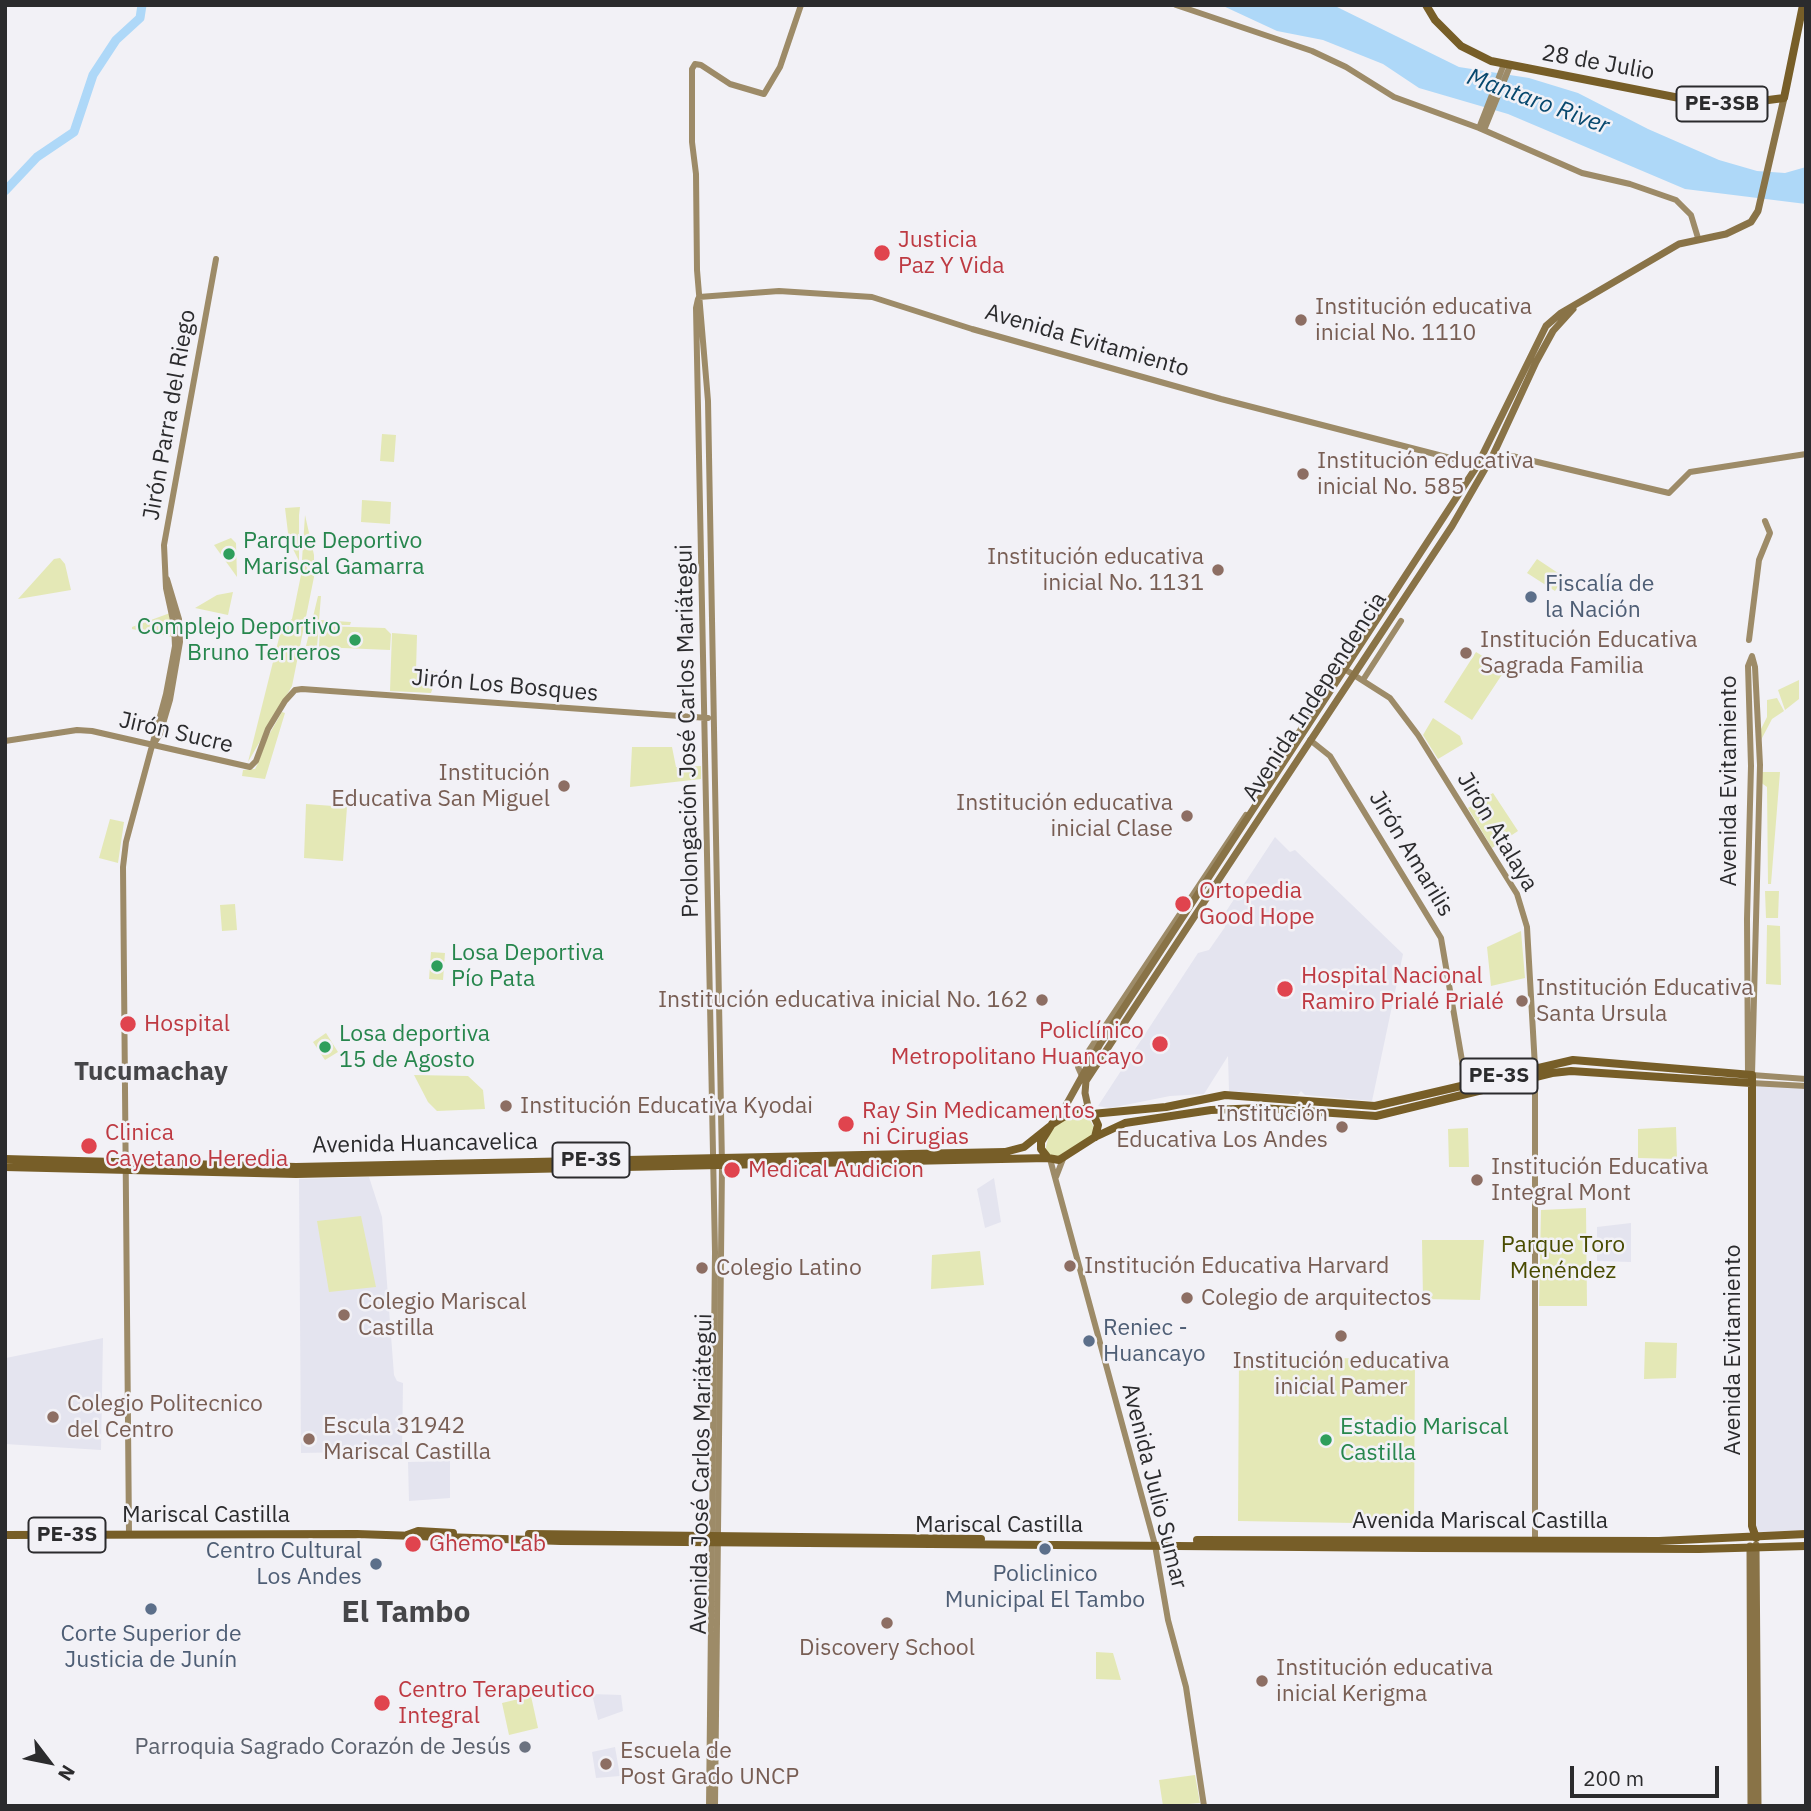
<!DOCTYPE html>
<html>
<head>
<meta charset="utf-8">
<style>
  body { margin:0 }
  #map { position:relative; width:1811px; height:1811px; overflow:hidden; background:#f2f1f6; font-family:"IBM Plex Sans",sans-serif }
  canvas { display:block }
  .frame { position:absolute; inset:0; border:7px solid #2b2b2d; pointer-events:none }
  .north { position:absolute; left:14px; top:1727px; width:70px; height:70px; -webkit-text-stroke:5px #f2f1f6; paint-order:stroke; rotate:122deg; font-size:19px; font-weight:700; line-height:28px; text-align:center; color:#2b2b2d }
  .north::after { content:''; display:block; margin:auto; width:24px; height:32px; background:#2b2b2d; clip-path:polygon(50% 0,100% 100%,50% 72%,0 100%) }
  .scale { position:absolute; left:1570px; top:1766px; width:149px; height:32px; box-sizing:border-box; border:4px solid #2b2b2d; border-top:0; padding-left:9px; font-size:21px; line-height:24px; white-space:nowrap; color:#2b2b2d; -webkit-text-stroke:5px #f2f1f6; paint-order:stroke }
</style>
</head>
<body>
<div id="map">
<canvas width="1811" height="1811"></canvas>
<div class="frame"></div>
<div class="north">N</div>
<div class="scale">200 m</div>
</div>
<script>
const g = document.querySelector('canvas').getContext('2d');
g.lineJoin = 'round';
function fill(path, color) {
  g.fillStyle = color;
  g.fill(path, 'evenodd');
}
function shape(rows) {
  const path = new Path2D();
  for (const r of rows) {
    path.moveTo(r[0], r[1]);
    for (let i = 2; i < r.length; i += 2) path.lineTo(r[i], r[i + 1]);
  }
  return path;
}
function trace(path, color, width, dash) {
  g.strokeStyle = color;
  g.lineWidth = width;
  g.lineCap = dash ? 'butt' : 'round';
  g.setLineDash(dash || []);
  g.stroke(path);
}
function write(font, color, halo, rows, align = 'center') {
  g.font = font + ' "IBM Plex Sans",sans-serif';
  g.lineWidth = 5;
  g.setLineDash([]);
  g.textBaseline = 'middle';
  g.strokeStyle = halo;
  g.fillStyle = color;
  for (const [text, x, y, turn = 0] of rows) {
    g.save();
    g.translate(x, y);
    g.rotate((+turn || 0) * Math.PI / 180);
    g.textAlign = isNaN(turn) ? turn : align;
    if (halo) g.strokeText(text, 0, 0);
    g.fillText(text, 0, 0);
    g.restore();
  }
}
fill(shape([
  [1275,837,1290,852,1295,850,1403,954,1372,1101,1305,1095,1301,1091,1298,1095,1229,1091,1228,1056,1204,1094,1170,1096,1110,1108,1098,1106,1198,953,1209,950,1225,927,1223,916],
  [1753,1086,1806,1087,1806,1531,1759,1532,1756,1526],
  [369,1177,382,1217,394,1375,397,1381,403,1383,402,1451,301,1453,299,1179],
  [994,1178,1001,1222,985,1228,977,1189],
  [1631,1223,1631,1262,1597,1261,1597,1227],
  [103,1338,101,1450,5,1444,6,1358],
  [450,1461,450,1498,409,1501,408,1462],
  [592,1694,621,1695,623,1711,598,1720],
  [615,1747,620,1776,596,1778,592,1752]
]), '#e4e4ef');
fill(shape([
  [382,434,396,435,394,462,380,461],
  [362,500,391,502,390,524,361,522],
  [300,507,299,515,299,561,289,541,285,508],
  [305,515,314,555,314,577,292,686,248,762,282,626,292,619,301,575],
  [231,538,236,543,237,577,214,545],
  [60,558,65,564,71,590,18,599,54,559],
  [1537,559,1564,577,1555,591,1527,573],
  [233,592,228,615,195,608,217,595],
  [318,596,321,596,319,620,351,622,350,625,319,625,317,646,306,646],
  [170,613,173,637,132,629,132,627],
  [320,626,385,628,391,634,390,650,319,647],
  [392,633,417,635,416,671,438,672,431,693,390,691],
  [1476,652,1505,670,1472,720,1444,702],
  [1799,680,1799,699,1785,710,1778,690],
  [1777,698,1784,711,1772,719,1761,740,1761,729,1767,717,1767,700],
  [282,712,285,713,265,779,242,776,243,770,255,769,258,763,267,738],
  [1433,718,1460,736,1463,744,1438,759,1423,735],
  [632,747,672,747,676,767,701,766,701,779,630,787],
  [1760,772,1780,772,1771,884,1768,884,1767,787,1760,782],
  [1493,793,1518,831,1492,848,1468,808],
  [306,804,347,807,343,861,304,858],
  [110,819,124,822,118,863,99,858],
  [1765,891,1779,891,1778,918,1766,918],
  [235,904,237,930,222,931,220,905],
  [1767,925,1780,926,1781,985,1766,984],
  [1521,931,1525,978,1491,986,1487,947],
  [431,952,445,953,443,980,429,979],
  [326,1033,338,1052,325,1060,313,1042],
  [414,1075,468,1076,483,1090,485,1109,437,1111,428,1102],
  [1075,1113,1086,1113,1095,1129,1091,1136,1057,1157,1052,1157,1045,1151,1049,1135,1053,1128],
  [1676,1127,1677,1159,1638,1158,1638,1129],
  [1468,1128,1469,1167,1449,1167,1448,1129],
  [1586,1208,1587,1306,1539,1306,1541,1210],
  [361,1216,376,1287,329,1292,317,1221],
  [1422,1240,1484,1240,1480,1300,1423,1299],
  [980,1251,984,1285,931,1289,932,1255],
  [1645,1342,1677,1343,1676,1378,1644,1379],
  [1239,1357,1415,1359,1414,1524,1238,1521],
  [1096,1652,1113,1653,1121,1680,1096,1679],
  [531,1696,538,1728,509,1735,502,1703],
  [1195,1775,1200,1803,1163,1806,1159,1780]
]), '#e4e8b6');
fill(shape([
  [1221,5,1333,5,1459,67,1529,78,1578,93,1648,129,1719,160,1757,171,1785,173,1806,167,1806,204,1685,189,1508,114,1419,88,1383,64,1323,40,1277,31]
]), '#aed8f8');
trace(shape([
  [5,191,37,157,74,132,93,75,116,40,140,18,142,5]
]), '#aed8f8', 9);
trace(shape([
  [1176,5,1312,51,1346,67,1394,97,1479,128,1582,173,1630,184,1676,200,1691,215,1698,238],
  [1479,128,1504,64],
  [1484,130,1510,66],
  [699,297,779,291,872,297,972,329,1221,399,1462,461],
  [698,299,696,308,715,1252,709,1806],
  [1512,456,1669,493,1690,472,1806,454],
  [1749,640,1759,560,1770,533,1765,521],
  [1346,670,1390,698,1418,735,1517,894,1527,927,1535,1067,1535,1543],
  [1363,680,1401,621],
  [1295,738,1337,674],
  [1310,740,1330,756,1441,938,1466,1084],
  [5,741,77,730,92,731,250,767,256,761,268,729,285,701,295,690,302,689,708,718],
  [152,747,160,734,170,700,180,642,179,619,167,579],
  [1748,1075,1747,919,1751,766,1748,666,1752,656,1755,667,1760,765,1752,1075,1806,1079],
  [1082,1076,1078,1067,1246,815],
  [1751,1083,1806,1086],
  [1050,1159,1155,1545,1168,1620,1186,1687,1204,1806],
  [1056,1177,1063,1159],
  [129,1534,123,867,126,842,166,694,175,646,174,625,166,588,164,545,216,259],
  [715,1806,722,1165,708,401,697,270,696,174,692,142,692,69,695,64,701,65,730,84,764,94,780,67,801,5]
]), '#9d8b68', 6);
trace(shape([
  [1089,1111,1085,1093,1086,1081,1452,526,1493,455,1536,362,1553,331,1573,309],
  [1060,1116,1100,1044,1477,466,1546,326,1561,313,1679,244,1726,234,1751,222,1758,211,1784,98],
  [1756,1545,1758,1806],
  [1750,1546,1751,1806]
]), '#897347', 7);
trace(shape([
  [1426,5,1435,20,1461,46,1491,61,1710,104,1737,104,1784,98,1803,5],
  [1092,1114,1166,1107,1225,1095,1375,1106,1573,1060,1752,1075,1752,1526,1756,1538],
  [1095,1137,1098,1125,1094,1116,1085,1109,1076,1109,1052,1124,1041,1142,1041,1149,1048,1158,1059,1160,1095,1137,1125,1123,1211,1110,1261,1108,1376,1116,1552,1073,1571,1071,1751,1083],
  [5,1159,296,1167,1005,1152,1024,1147,1049,1127],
  [5,1167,296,1174,1048,1158],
  [529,1534,981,1539],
  [5,1535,357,1534,561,1541,1423,1548,1699,1549,1806,1546],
  [407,1535,418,1531,453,1533],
  [1197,1540,1659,1541,1806,1534]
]), '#775e28', 8);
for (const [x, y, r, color] of [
  [882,253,9,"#e0444e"],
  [1301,320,7,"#8d6e63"],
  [1303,474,7,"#8d6e63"],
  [229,554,7,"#2e9e5b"],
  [1218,570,7,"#8d6e63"],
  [1531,597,7,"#5c6f8a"],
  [355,640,7,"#2e9e5b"],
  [1466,653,7,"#8d6e63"],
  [564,786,7,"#8d6e63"],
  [1187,816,7,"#8d6e63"],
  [1183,904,9,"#e0444e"],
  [437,966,7,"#2e9e5b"],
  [1285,989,9,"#e0444e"],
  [1042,1000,7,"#8d6e63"],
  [1522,1001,7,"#8d6e63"],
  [128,1024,9,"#e0444e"],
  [1160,1044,9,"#e0444e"],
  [325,1047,7,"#2e9e5b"],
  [506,1106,7,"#8d6e63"],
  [846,1124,9,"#e0444e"],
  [1342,1127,7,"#8d6e63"],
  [89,1146,9,"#e0444e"],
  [732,1170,9,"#e0444e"],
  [1477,1180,7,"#8d6e63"],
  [1070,1266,7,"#8d6e63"],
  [702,1268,7,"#8d6e63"],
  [1187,1298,7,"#8d6e63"],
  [344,1315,7,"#8d6e63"],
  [1341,1336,7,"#8d6e63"],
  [1089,1341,7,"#5c6f8a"],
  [53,1417,7,"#8d6e63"],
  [309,1439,7,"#8d6e63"],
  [1326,1440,7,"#2e9e5b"],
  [413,1544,9,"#e0444e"],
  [1045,1549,7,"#5c6f8a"],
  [376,1564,7,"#5c6f8a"],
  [151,1609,7,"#5c6f8a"],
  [887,1623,7,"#8d6e63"],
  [1262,1681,7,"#8d6e63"],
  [382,1703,9,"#e0444e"],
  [525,1747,7,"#6b7280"],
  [606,1764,7,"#8d6e63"]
]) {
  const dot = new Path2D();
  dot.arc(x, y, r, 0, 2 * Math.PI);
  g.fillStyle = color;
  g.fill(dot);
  trace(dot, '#f2f1f6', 2.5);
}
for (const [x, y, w] of [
  [1722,104,91],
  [1499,1076,77],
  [591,1160,77],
  [67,1535,77]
]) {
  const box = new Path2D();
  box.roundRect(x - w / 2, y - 17.5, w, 35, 5);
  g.fillStyle = '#f2f1f6';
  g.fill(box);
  trace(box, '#2b2b2d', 2);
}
write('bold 21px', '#2b2b2d', null, [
  ["PE-3SB",1722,104],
  ["PE-3S",1499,1076],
  ["PE-3S",591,1160],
  ["PE-3S",67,1535]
]);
write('23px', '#2b2b2d', '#f2f1f6', [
  ["28 de Julio",1598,63,10],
  ["Avenida Evitamiento",1087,341,16],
  ["Jirón Parra del Riego",170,415,-80],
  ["Jirón Los Bosques",505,686,5],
  ["Avenida Independencia",1315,697,-57],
  ["Prolongación José Carlos Mariátegui",688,731,-91],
  ["Jirón Sucre",176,733,13],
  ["Avenida Evitamiento",1729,781,-90],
  ["Jirón Atalaya",1497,832,59],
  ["Jirón Amarilis",1411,854,59],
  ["Avenida Huancavelica",425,1144,-1],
  ["Avenida Evitamiento",1733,1350,-90],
  ["Avenida José Carlos Mariátegui",702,1474,-89],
  ["Avenida Julio Sumar",1154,1486,76],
  ["Mariscal Castilla",206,1515],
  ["Avenida Mariscal Castilla",1480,1521],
  ["Mariscal Castilla",999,1525]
]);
write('23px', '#be3a42', '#f2f1f6', [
  ["Justicia",898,240],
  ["Paz Y Vida",898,266],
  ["Ortopedia",1199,891],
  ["Good Hope",1199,917],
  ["Hospital Nacional",1301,976],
  ["Ramiro Prialé Prialé",1301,1002],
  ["Hospital",144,1024],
  ["Policlínico",1144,1031,"right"],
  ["Metropolitano Huancayo",1144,1057,"right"],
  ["Ray Sin Medicamentos",862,1111],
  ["ni Cirugias",862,1137],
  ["Clinica",105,1133],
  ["Cayetano Heredia",105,1159],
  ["Medical Audicion",748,1170],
  ["Ghemo Lab",429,1544],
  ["Centro Terapeutico",398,1690],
  ["Integral",398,1716]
], 'left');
write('23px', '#785e54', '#f2f1f6', [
  ["Institución educativa",1315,307],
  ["inicial No. 1110",1315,333],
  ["Institución educativa",1317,461],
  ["inicial No. 585",1317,487],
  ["Institución educativa",1204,557,"right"],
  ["inicial No. 1131",1204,583,"right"],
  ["Institución Educativa",1480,640],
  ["Sagrada Familia",1480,666],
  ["Institución",550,773,"right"],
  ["Educativa San Miguel",550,799,"right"],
  ["Institución educativa",1173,803,"right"],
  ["inicial Clase",1173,829,"right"],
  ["Institución Educativa",1536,988],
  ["Santa Ursula",1536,1014],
  ["Institución educativa inicial No. 162",1028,1000,"right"],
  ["Institución Educativa Kyodai",520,1106],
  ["Institución",1328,1114,"right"],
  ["Educativa Los Andes",1328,1140,"right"],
  ["Institución Educativa",1491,1167],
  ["Integral Mont",1491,1193],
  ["Institución Educativa Harvard",1084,1266],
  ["Colegio Latino",716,1268],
  ["Colegio de arquitectos",1201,1298],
  ["Colegio Mariscal",358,1302],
  ["Castilla",358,1328],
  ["Institución educativa",1341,1361,"center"],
  ["inicial Pamer",1341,1387,"center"],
  ["Colegio Politecnico",67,1404],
  ["del Centro",67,1430],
  ["Escula 31942",323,1426],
  ["Mariscal Castilla",323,1452],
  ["Discovery School",887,1648,"center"],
  ["Institución educativa",1276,1668],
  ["inicial Kerigma",1276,1694],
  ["Escuela de",620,1751],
  ["Post Grado UNCP",620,1777]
], 'left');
write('23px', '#27864d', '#f2f1f6', [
  ["Parque Deportivo",243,541],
  ["Mariscal Gamarra",243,567],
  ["Complejo Deportivo",341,627,"right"],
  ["Bruno Terreros",341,653,"right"],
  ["Losa Deportiva",451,953],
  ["Pío Pata",451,979],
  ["Losa deportiva",339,1034],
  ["15 de Agosto",339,1060],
  ["Estadio Mariscal",1340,1427],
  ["Castilla",1340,1453]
], 'left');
write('23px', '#4e5e75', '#f2f1f6', [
  ["Fiscalía de",1545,584],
  ["la Nación",1545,610],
  ["Reniec -",1103,1328],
  ["Huancayo",1103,1354],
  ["Centro Cultural",362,1551,"right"],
  ["Los Andes",362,1577,"right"],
  ["Policlinico",1045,1574,"center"],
  ["Municipal El Tambo",1045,1600,"center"],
  ["Corte Superior de",151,1634,"center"],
  ["Justicia de Junín",151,1660,"center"]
], 'left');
write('23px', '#494b01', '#f2f1f6', [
  ["Parque Toro",1563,1245],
  ["Menéndez",1563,1271]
]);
write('23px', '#5b616d', '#f2f1f6', [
  ["Parroquia Sagrado Corazón de Jesús",511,1747]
], 'right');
write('italic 24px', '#07486e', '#f2f1f6', [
  ["Mantaro River",1538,102,20]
]);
write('bold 26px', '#464649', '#f2f1f6', [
  ["Tucumachay",151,1072]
]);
write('bold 30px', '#464649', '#f2f1f6', [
  ["El Tambo",406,1613]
]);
</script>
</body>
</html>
